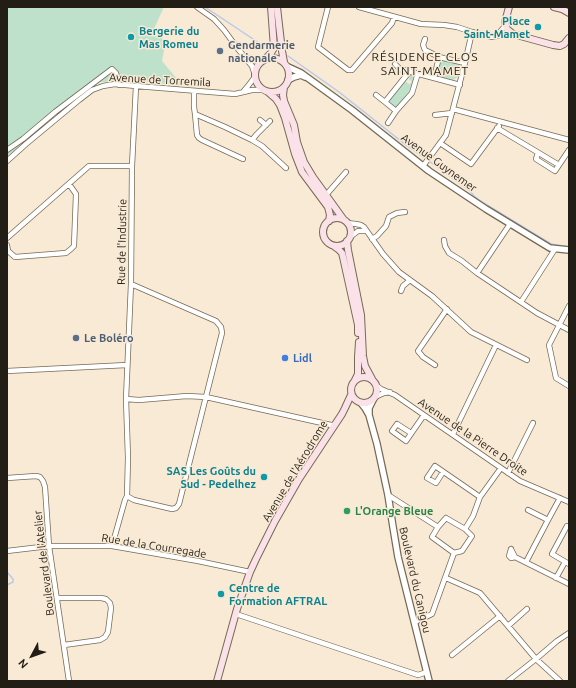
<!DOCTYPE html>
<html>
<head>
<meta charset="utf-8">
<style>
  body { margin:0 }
  #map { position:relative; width:576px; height:688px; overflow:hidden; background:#f8ead4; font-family:Ubuntu,sans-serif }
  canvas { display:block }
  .frame { position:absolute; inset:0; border:8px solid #221d15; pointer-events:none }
  .north { position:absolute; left:12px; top:636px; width:40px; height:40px; -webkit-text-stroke:3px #f8ead4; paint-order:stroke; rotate:229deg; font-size:11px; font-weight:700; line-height:16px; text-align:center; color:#221d15 }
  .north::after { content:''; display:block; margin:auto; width:14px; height:18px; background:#221d15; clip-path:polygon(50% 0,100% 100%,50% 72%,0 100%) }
</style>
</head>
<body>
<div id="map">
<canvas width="576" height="688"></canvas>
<div class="frame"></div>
<div class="north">N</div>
</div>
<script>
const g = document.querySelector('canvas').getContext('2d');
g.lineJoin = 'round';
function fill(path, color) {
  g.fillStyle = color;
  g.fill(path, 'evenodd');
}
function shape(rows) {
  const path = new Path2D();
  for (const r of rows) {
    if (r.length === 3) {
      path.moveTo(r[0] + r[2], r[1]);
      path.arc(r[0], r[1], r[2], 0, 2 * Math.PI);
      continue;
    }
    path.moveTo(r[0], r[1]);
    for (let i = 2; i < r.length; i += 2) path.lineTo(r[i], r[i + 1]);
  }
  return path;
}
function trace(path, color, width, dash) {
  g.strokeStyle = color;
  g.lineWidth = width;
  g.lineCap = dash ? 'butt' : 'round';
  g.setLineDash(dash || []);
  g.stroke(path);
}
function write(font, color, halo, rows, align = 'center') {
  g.font = font + ' Ubuntu,sans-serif';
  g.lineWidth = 3;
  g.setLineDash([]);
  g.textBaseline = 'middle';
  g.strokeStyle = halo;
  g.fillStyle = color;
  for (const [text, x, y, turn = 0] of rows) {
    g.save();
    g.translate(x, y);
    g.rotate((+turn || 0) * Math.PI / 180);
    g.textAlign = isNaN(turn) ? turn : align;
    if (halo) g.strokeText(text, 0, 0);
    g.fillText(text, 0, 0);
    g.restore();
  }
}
fill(shape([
  [7,7,164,7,152,33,166,40,162,61,183,86,139,81,100,82,77,96,8,156,7,155],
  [445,60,457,63,459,65,460,68,458,77,456,78,453,80,440,77,439,76,437,71,440,62],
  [412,74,414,75,414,77,411,88,397,107,394,107,389,102,389,101,405,81,409,84,412,82,409,79,409,77]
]), '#bde1ca');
trace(shape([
  [205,7,268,49],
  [288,56,339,92,406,145,426,159],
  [429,161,470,191,474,196,482,202,551,244,569,247],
  [7,572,13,579,13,582,7,585]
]), '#b7c9eb', 1.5);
const minor = shape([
  [197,7,214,19,224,30,238,49,252,66,254,72],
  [328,7,318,47,348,70,352,70,392,23,394,17],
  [359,7,421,24,444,25,457,27,472,32],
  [495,36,497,35,506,25],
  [425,39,423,45,425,50,439,57],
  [245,57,251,59,258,60,264,59],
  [395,64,400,69,434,78],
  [460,85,434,78,439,57,465,63],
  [194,91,194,107,195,114,197,135,199,138,202,140,243,159],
  [243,92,248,86,254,78],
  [376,95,385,102],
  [453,109,569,140],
  [396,111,385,102,410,71],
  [195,114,225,127,252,140,262,146,286,168],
  [435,115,452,113],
  [260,120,266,125],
  [388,123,396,111,412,93,418,73],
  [497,128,559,165,569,150],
  [252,140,257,134,270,121],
  [440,143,471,164,499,126],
  [7,150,23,139,55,112,112,69,116,73,119,85],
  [538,153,536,159,555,171,559,165],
  [7,161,26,144,79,100,92,90,103,86,115,84,136,86,235,94,252,90,263,90],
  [423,166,446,135,465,63,472,32,492,37,510,33],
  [326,195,346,172],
  [347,223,356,224,361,225,364,227,383,254,399,272,432,296,471,332,527,360],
  [7,238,89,166,132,166],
  [349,238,358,231,366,231],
  [372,239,377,236,386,226,389,217,397,213,405,212],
  [444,240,445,246,449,253,462,261,477,273,537,313,569,330],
  [7,245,8,251,15,257,66,253,71,249,74,246,76,194,69,184],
  [477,273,510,224],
  [401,291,403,286,410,280],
  [521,302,555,249],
  [569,306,549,345,556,378,569,386],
  [435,365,423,357,418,351,447,309],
  [7,371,127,365],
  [376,385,381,389,395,395,424,415,520,481,569,502],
  [375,397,384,393,390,392],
  [126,399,131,284,132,166,136,86],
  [411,433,397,424,392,431,406,441,424,415],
  [453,434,496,345],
  [443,472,436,483,427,478,435,466,480,497],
  [508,473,533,423],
  [7,478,36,476,40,477,43,481,45,487,49,546,69,681],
  [388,495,438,527],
  [127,496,134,500,172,509,176,508,179,504,222,333,221,327,216,321,131,284],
  [528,510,548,520],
  [446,518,465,529,472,536,462,551,454,553,432,537,438,527,446,518],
  [569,527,567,526,552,554,569,564],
  [465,529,473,516,480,497,501,468],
  [112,546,125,500,127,496,128,458,126,399,139,400,187,396,206,397,331,425,334,425],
  [511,549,515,557,511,558,509,556,511,549],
  [7,551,49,546,112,546,198,561,250,572],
  [515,557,569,584],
  [526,562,548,520,560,498],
  [446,578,480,593,536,659,560,681],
  [556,578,565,562],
  [57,598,101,598,106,599,110,603,111,608,108,632,105,637,100,640,64,645],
  [236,614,418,675,427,672],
  [415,622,432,614,454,553],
  [508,626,527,609],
  [452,655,500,616],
  [508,681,536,659,557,641,569,633]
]);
const tertiary = shape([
  [288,67,301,73,352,110,429,171,486,209,550,248,569,250],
  [288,80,294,77,301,75,305,77],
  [361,403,365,408,369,415,377,444,388,495,393,527,398,557,429,681],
  [369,415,369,408,373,400]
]);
const secondary = shape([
  [277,7,282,51,284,62],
  [509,7,505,22,507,29,513,34,553,45,560,46,564,44,569,38],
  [554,7,562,9,569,13],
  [267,57,271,53,274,48,271,7],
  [272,75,17],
  [284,87,283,95,284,101,294,125,297,142,304,162,313,177,326,195,344,220],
  [268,92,276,99,280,105,285,118,295,154,302,172,328,207,330,215,329,221],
  [337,232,14],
  [347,241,348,250,361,315,363,356,365,366,372,379],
  [334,246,338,249,342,253,343,257,358,325,358,333],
  [364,390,13],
  [355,380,358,374,358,357,359,342],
  [217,681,237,609,250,572,256,559,275,521,299,479,342,414,345,408,351,395]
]);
trace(minor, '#766a57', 6);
trace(tertiary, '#766a57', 8);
trace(secondary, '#766a57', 8);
trace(minor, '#fff', 4.5);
trace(tertiary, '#fff', 5.5);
trace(secondary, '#fbe1e8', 6);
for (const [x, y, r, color] of [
  [538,27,4,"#0f9aa8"],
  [131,37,4,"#0f9aa8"],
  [220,51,4,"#5c6f8a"],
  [76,338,4,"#5c6f8a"],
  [285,358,4,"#3f7fe0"],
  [264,477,4,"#0f9aa8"],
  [347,511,4,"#2e9e5b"],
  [221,594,4,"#0f9aa8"]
]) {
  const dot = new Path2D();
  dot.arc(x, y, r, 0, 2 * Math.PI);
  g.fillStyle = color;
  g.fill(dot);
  trace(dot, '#f8ead4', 1.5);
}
write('bold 11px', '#0d838f', '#f8ead4', [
  ["Place",530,21],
  ["Saint-Mamet",530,34],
  ["Bergerie du",139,31,"left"],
  ["Mas Romeu",139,44,"left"],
  ["SAS Les Goûts du",256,471],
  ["Sud - Pedelhez",256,484],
  ["Centre de",229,588,"left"],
  ["Formation AFTRAL",229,601,"left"]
], 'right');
write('bold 11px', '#4e5e75', '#f8ead4', [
  ["Gendarmerie",228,45],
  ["nationale",228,58],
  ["Le Boléro",84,338]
], 'left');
write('11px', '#221d15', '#f8ead4', [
  ["Avenue de Torremila",160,80,3],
  ["Avenue Guynemer",439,163,36],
  ["Rue de l'Industrie",122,242,-89],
  ["Avenue de la Pierre Droite",473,437,34],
  ["Avenue de l'Aérodrome",295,471,-59],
  ["Rue de la Courregade",154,546,9],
  ["Boulevard de l'Atelier",44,563,-97],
  ["Boulevard du Canigou",415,580,77]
]);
write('bold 11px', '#366cbe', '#f8ead4', [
  ["Lidl",293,358]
], 'left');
write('bold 11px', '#27864d', '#f8ead4', [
  ["L'Orange Bleue",355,511]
], 'left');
g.letterSpacing = '1px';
write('12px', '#221d15', '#f8ead4', [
  ["RÉSIDENCE CLOS",425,57],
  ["SAINT-MAMET",425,71]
]);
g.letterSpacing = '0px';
</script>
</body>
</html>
